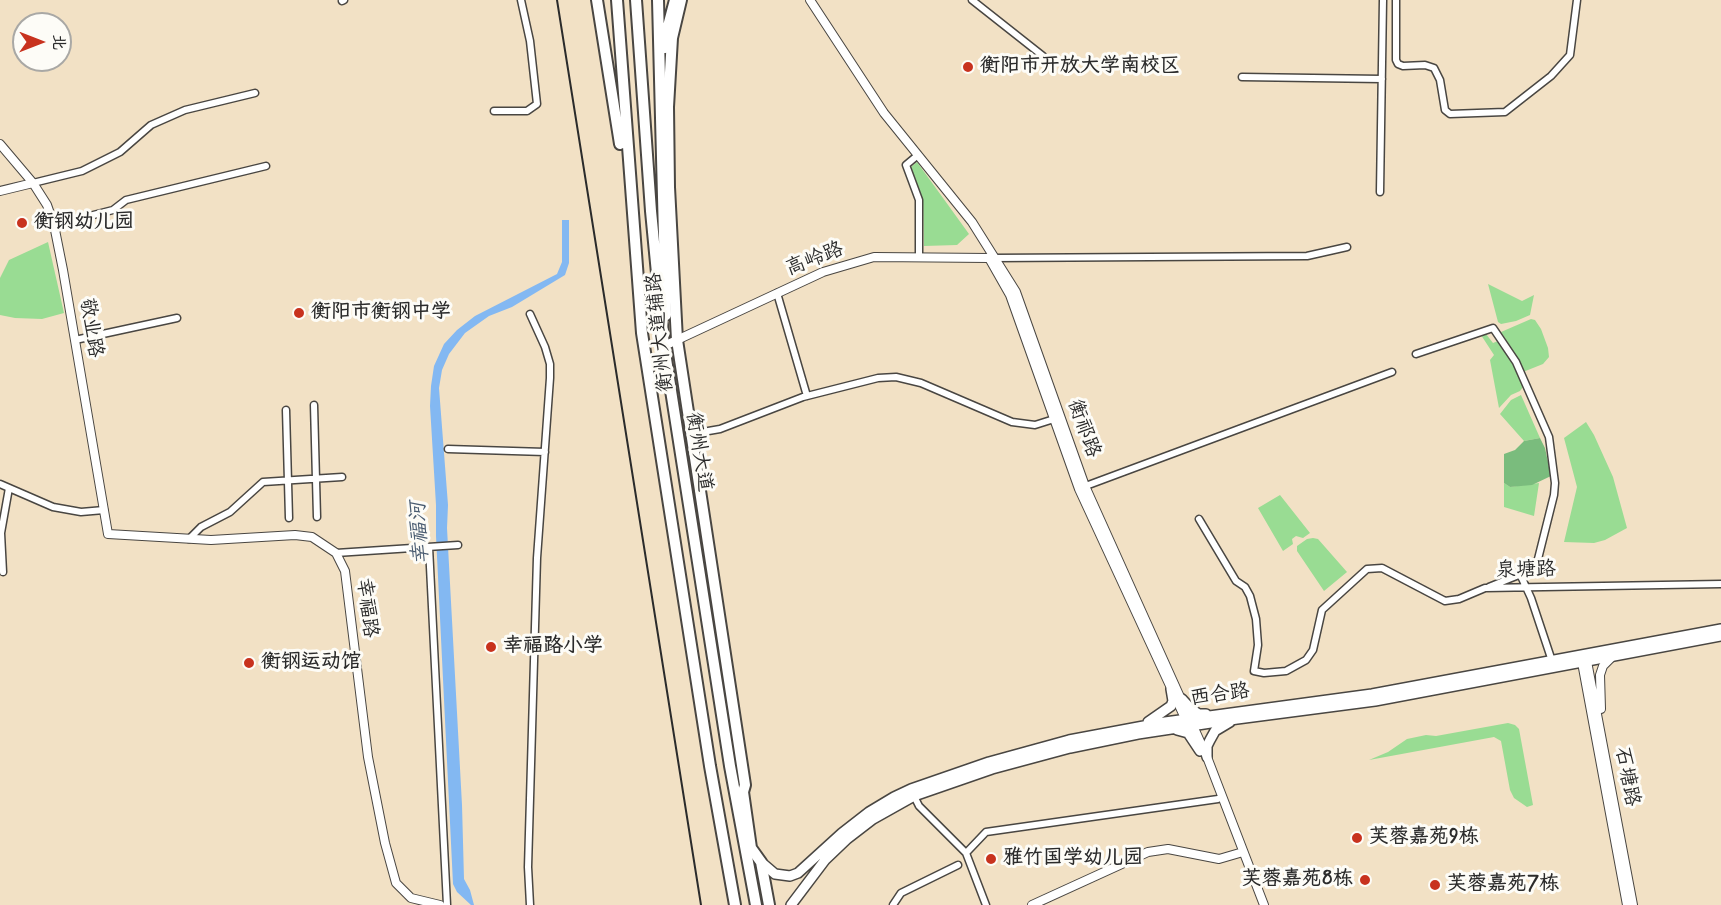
<!DOCTYPE html>
<html>
<head>
<meta charset="utf-8">
<style>
  body { margin:0 }
  #map { position:relative; width:1721px; height:905px; overflow:hidden; background:#f2e1c5; font-family:Mynerve,"LXGW WenKai TC",sans-serif }
  canvas { display:block }
  .north { position:absolute; left:12px; top:12px; width:60px; height:60px; box-sizing:border-box; background:#fdfcf7; border:2px solid #a9a8a5; border-radius:50%; rotate:90deg; font-size:16px; font-weight:700; line-height:24px; text-align:center; color:#2b2b2b }
  .north::after { content:''; display:block; margin:auto; width:21px; height:27px; background:#c8321e; clip-path:polygon(50% 0,100% 100%,50% 72%,0 100%) }
</style>
</head>
<body>
<div id="map">
<canvas width="1721" height="905"></canvas>
<div class="north">北</div>
</div>
<script>
const g = document.querySelector('canvas').getContext('2d');
g.lineJoin = 'round';
function fill(path, color) {
  g.fillStyle = color;
  g.fill(path, 'evenodd');
}
function shape(rows) {
  const path = new Path2D();
  for (const r of rows) {
    path.moveTo(r[0], r[1]);
    for (let i = 2; i < r.length; i += 2) path.lineTo(r[i], r[i + 1]);
  }
  return path;
}
function trace(path, color, width, dash) {
  g.strokeStyle = color;
  g.lineWidth = width;
  g.lineCap = dash ? 'butt' : 'round';
  g.setLineDash(dash || []);
  g.stroke(path);
}
function write(font, color, halo, rows, align = 'center') {
  g.font = font + ' Mynerve,"LXGW WenKai TC",sans-serif';
  g.lineWidth = 6;
  g.setLineDash([]);
  g.textBaseline = 'middle';
  g.strokeStyle = halo;
  g.fillStyle = color;
  for (const [text, x, y, turn = 0] of rows) {
    g.save();
    g.translate(x, y);
    g.rotate((+turn || 0) * Math.PI / 180);
    g.textAlign = isNaN(turn) ? turn : align;
    if (halo) g.strokeText(text, 0, 0);
    g.fillText(text, 0, 0);
    g.restore();
  }
}
fill(shape([
  [917,162,969,234,957,245,924,246,923,201,911,167],
  [48,242,64,313,42,319,15,318,0,315,0,278,9,260],
  [1488,284,1522,301,1534,295,1530,315,1516,321,1501,324,1498,322],
  [1531,319,1535,320,1541,329,1548,348,1549,357,1543,364,1523,372,1517,357,1501,332],
  [1486,334,1493,343,1498,341,1503,348,1517,371,1523,387,1520,391,1511,395,1499,408,1490,360,1494,355,1481,335],
  [1521,395,1540,438,1524,441,1500,414,1511,400],
  [1586,422,1594,435,1613,477,1627,528,1605,540,1594,543,1564,542,1577,487,1564,438],
  [1504,483,1510,487,1539,483,1534,516,1504,507],
  [1280,495,1310,533,1303,538,1296,536,1292,539,1293,544,1283,551,1258,508],
  [1313,538,1318,539,1347,572,1324,591,1297,551,1297,546,1307,539],
  [1508,723,1515,725,1519,729,1533,805,1527,807,1514,798,1510,790,1501,741,1494,737,1369,760,1388,752,1407,739,1426,735,1436,736]
]), '#99dc93');
fill(shape([
  [1540,438,1545,448,1551,476,1532,485,1510,487,1504,483,1504,454,1515,450,1524,441]
]), '#7abc7d');
fill(shape([
  [562,220,569,220,569,263,565,275,512,307,489,316,465,333,449,354,442,370,439,388,448,505,447,528,462,805,464,879,470,890,474,905,471,905,457,892,453,884,436,536,436,505,430,406,431,386,434,366,444,344,457,330,475,316,557,274,562,262]
]), '#83b8f2');
const minor = shape([
  [972,0,1043,56],
  [1396,0,1396,60,1398,64,1403,66,1425,65,1434,68,1440,80,1445,110,1450,114,1505,112,1551,76,1570,55,1577,0],
  [342,1,344,0],
  [1242,77,1382,79],
  [494,111,527,111,537,104,530,41,521,0],
  [918,155,906,165,919,200,919,256],
  [33,183,82,171,120,152,151,125,185,110,255,93],
  [1380,192,1383,0],
  [54,225,113,210,126,200,266,166],
  [992,258,1307,256,1347,247],
  [777,293,807,396],
  [530,314,545,347,550,364,550,378,537,558,528,867,530,905],
  [75,340,177,318],
  [1416,354,1493,328,1516,362,1549,437,1555,483,1554,495,1538,559,1531,570,1489,587],
  [314,405,317,517],
  [286,410,289,518],
  [691,434,720,429,803,397,878,378,896,377,921,383,1012,422,1035,425,1054,419],
  [448,449,545,452],
  [0,484,53,507,81,512,104,510],
  [1083,487,1392,372],
  [1199,519,1236,581,1245,587,1250,596,1256,619,1258,645,1254,671,1264,673,1286,671,1306,660,1313,650,1322,610,1367,569,1382,568,1445,601,1459,599,1485,588,1721,584],
  [189,539,201,527,230,512,263,482,342,477],
  [429,547,447,905],
  [336,553,458,545],
  [3,572,1,533,9,488],
  [1520,574,1531,598,1552,661],
  [914,796,919,806,966,853,986,905],
  [966,853,986,832,1218,799],
  [893,905,901,893,958,865]
]);
const tertiary = shape([
  [810,0,884,113,972,222,1016,292,1085,486,1207,757,1264,905],
  [0,144,33,183,47,205,54,225,63,270,108,534,211,540,295,535,312,537,336,553,345,571,368,757,385,843,396,883,411,898,440,905],
  [0,191,33,183],
  [989,258,1010,295,1079,489,1184,716],
  [664,346,823,272,874,257,989,258],
  [1586,656,1633,905],
  [1581,657,1627,905],
  [1601,709,1600,675,1603,666,1611,658],
  [1032,905,1148,852,1168,849,1219,859,1243,852]
]);
const secondary = shape([
  [1182,699,1191,709,1199,714,1206,714],
  [1148,722,1171,706,1173,701,1171,689],
  [1177,730,1188,733,1200,751],
  [1207,757,1207,746,1210,740,1215,731,1230,722],
  [761,862,775,874,790,876,798,873,842,833,869,812,894,797,911,789,989,762,1069,740,1165,722,1372,694,1721,629],
  [791,905,825,860,847,839,873,819,914,796,992,769,1070,748,1138,734,1237,719,1375,701,1721,636]
]);
const primary = shape([
  [681,0,672,38,668,107,669,187,677,340,745,785,743,792,751,848,761,862,769,905]
]);
const trunk = shape([
  [597,0,620,144],
  [617,0,642,333,710,766,735,905],
  [636,0,651,211,664,346,730,766,756,905],
  [658,0,666,315],
  [665,48,667,30,675,0]
]);
trace(minor, '#494642', 9);
trace(tertiary, '#494642', 10);
trace(secondary, '#494642', 12);
trace(primary, '#494642', 14);
trace(trunk, '#494642', 14);
trace(minor, '#fff', 6);
trace(tertiary, '#fff', 8);
trace(secondary, '#fff', 9);
trace(primary, '#fff', 10);
trace(trunk, '#fff', 10);
trace(shape([
  [557,0,701,905]
]), '#2b2b2b', 2);
for (const [x, y, r, color] of [
  [968,67,6,"#c8321e"],
  [22,223,6,"#c8321e"],
  [299,313,6,"#c8321e"],
  [491,647,6,"#c8321e"],
  [249,663,6,"#c8321e"],
  [1357,838,6,"#c8321e"],
  [991,859,6,"#c8321e"],
  [1365,880,6,"#c8321e"],
  [1435,885,6,"#c8321e"]
]) {
  const dot = new Path2D();
  dot.arc(x, y, r, 0, 2 * Math.PI);
  g.fillStyle = color;
  g.fill(dot);
  trace(dot, '#fdfcf7', 2);
}
write('bold 20px', '#2b2b2b', '#fdfcf7', [
  ["衡阳市开放大学南校区",980,67],
  ["衡钢幼儿园",34,223],
  ["衡阳市衡钢中学",311,313],
  ["幸福路小学",503,647],
  ["衡钢运动馆",261,663],
  ["芙蓉嘉苑9栋",1369,838],
  ["雅竹国学幼儿园",1003,859],
  ["芙蓉嘉苑8栋",1353,880,"right"],
  ["芙蓉嘉苑7栋",1447,885]
], 'left');
write('20px', '#2b2b2b', '#fdfcf7', [
  ["高岭路",815,260,-21],
  ["敬业路",90,328,81],
  ["衡州大道辅路",661,332,-96],
  ["衡祁路",1083,429,70],
  ["衡州大道",698,452,81],
  ["泉塘路",1526,571,-1],
  ["幸福路",366,608,83],
  ["西合路",1220,696,-8],
  ["石塘路",1626,777,79]
]);
write('italic 21px', '#4a5c71', '#fdfcf7', [
  ["幸福河",421,533,-93]
]);
</script>
</body>
</html>
